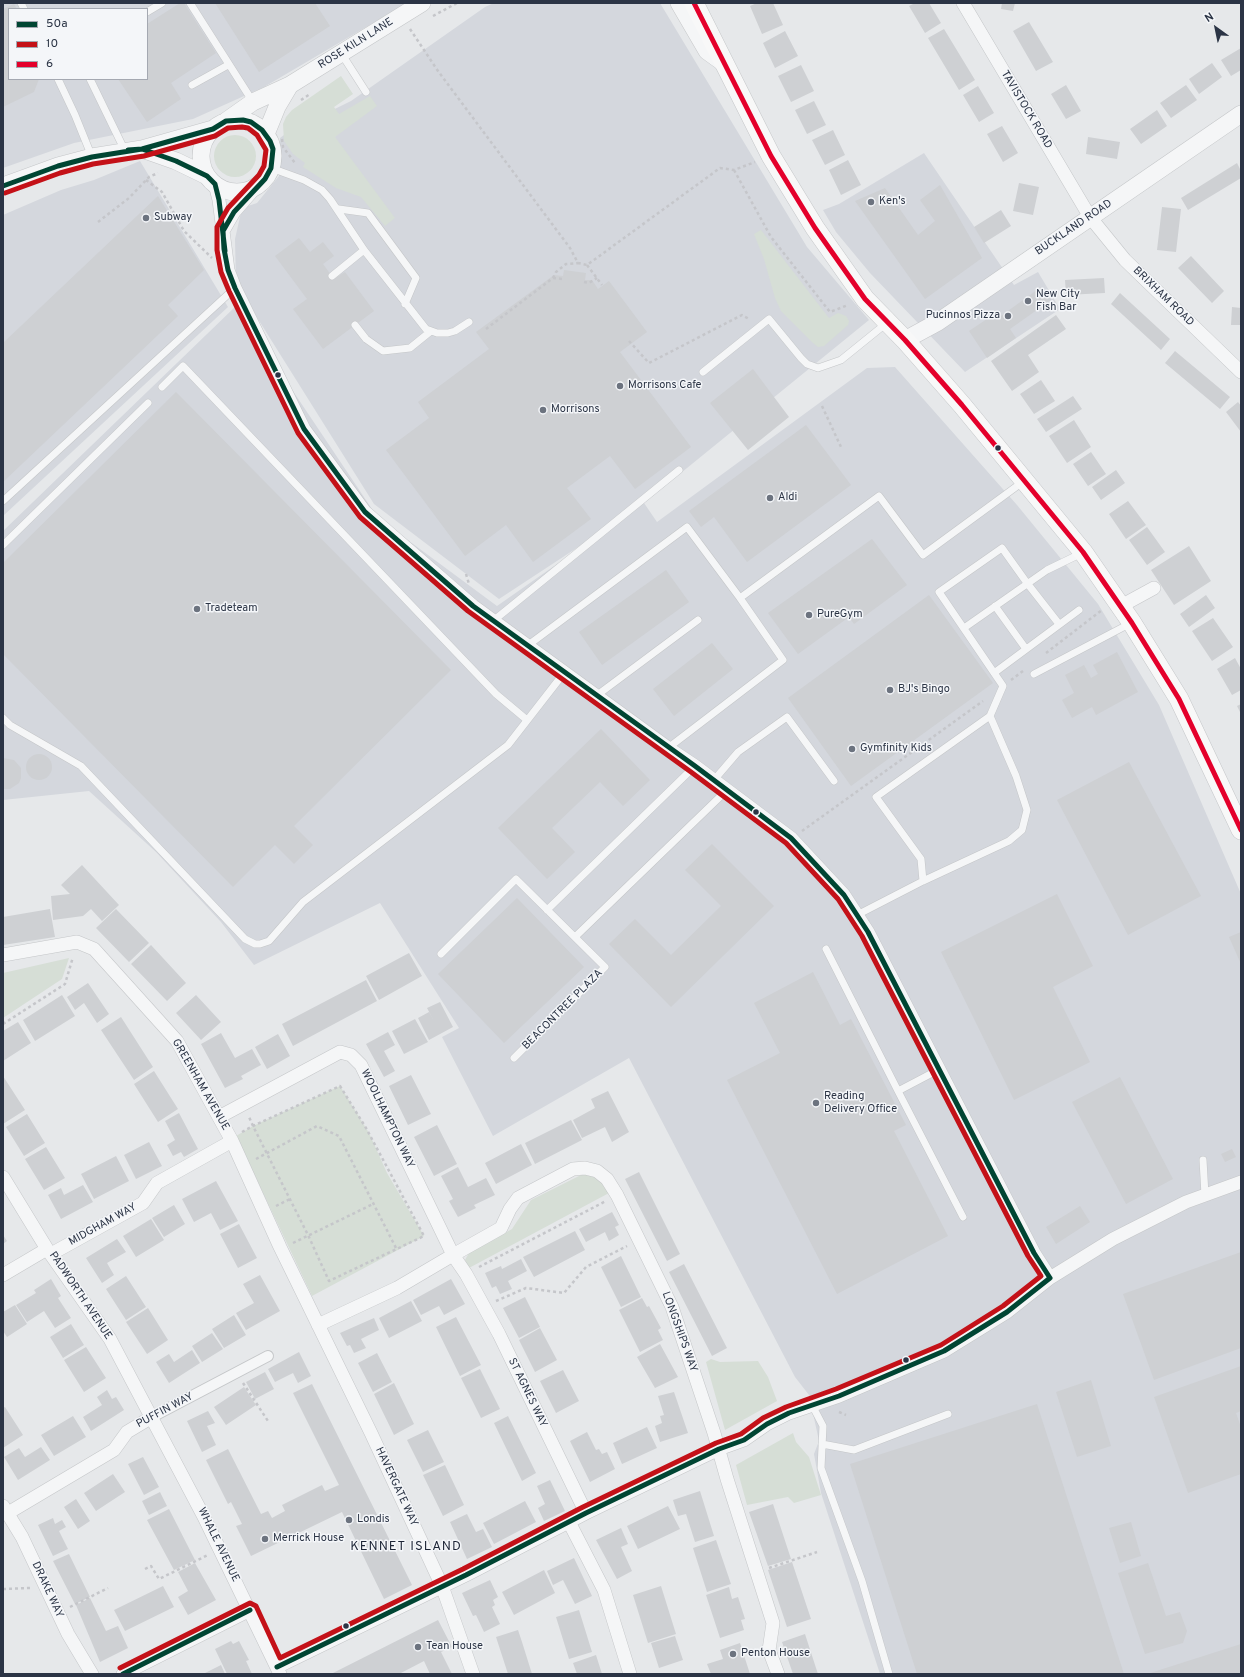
<!DOCTYPE html>
<html>
<head>
<meta charset="utf-8">
<style>
  body { margin:0 }
  #map { position:relative; width:1244px; height:1677px; overflow:hidden; background:#e6e8ea; font-family:Overpass,sans-serif }
  canvas { display:block }
  .frame { position:absolute; inset:0; border:4px solid #2b3445; pointer-events:none }
  .legend { position:absolute; left:8px; top:8px; width:140px; height:72px; box-sizing:border-box; background:#f4f6f9; border:1px solid #a4a8b1; margin:0; padding:5px 7px; list-style:none; font-size:12px; color:#2b3445 }
  .legend li { display:flex; align-items:center; gap:8px; height:20px }
  .legend b { width:20px; border:1px solid #a4a8b1 }
  .north { position:absolute; left:1196px; top:8px; width:40px; height:40px; -webkit-text-stroke:3px #f4f6f9; paint-order:stroke; rotate:327deg; font-size:11px; font-weight:700; line-height:16px; text-align:center; color:#2b3445 }
  .north::after { content:''; display:block; margin:auto; width:14px; height:18px; background:#2b3445; clip-path:polygon(50% 0,100% 100%,50% 72%,0 100%) }
</style>
</head>
<body>
<div id="map">
<canvas width="1244" height="1677"></canvas>
<div class="frame"></div>
<ul class="legend">
<li><b style="height:5px;background:#004533"></b>50a</li>
<li><b style="height:5px;background:#c41118"></b>10</li>
<li><b style="height:5px;background:#e4002b"></b>6</li>
</ul>
<div class="north">N</div>
</div>
<script>
const g = document.querySelector('canvas').getContext('2d');
g.lineJoin = 'round';
function fill(path, color) {
  g.fillStyle = color;
  g.fill(path, 'evenodd');
}
function shape(rows) {
  const path = new Path2D();
  for (const r of rows) {
    if (r.length === 3) {
      path.moveTo(r[0] + r[2], r[1]);
      path.arc(r[0], r[1], r[2], 0, 2 * Math.PI);
      continue;
    }
    path.moveTo(r[0], r[1]);
    for (let i = 2; i < r.length; i += 2) path.lineTo(r[i], r[i + 1]);
  }
  return path;
}
function trace(path, color, width, dash) {
  g.strokeStyle = color;
  g.lineWidth = width;
  g.lineCap = dash ? 'butt' : 'round';
  g.setLineDash(dash || []);
  g.stroke(path);
}
function write(font, color, halo, rows, align = 'center') {
  g.font = font + ' Overpass,sans-serif';
  g.lineWidth = 3;
  g.setLineDash([]);
  g.textBaseline = 'middle';
  g.strokeStyle = halo;
  g.fillStyle = color;
  for (const [text, x, y, turn = 0] of rows) {
    g.save();
    g.translate(x, y);
    g.rotate((+turn || 0) * Math.PI / 180);
    g.textAlign = isNaN(turn) ? turn : align;
    if (halo) g.strokeText(text, 0, 0);
    g.fillText(text, 0, 0);
    g.restore();
  }
}
fill(shape([
  [3,3,407,3,264,87,193,119,74,143,3,168],
  [9,9,147,9,147,79,9,79],
  [494,3,660,3,807,247,869,320,644,503,657,522,867,368,895,367,1017,505,1098,604,1159,705,1241,894,1241,1674,880,1674,821,1493,814,1454,819,1441,809,1395,795,1377,629,1058,493,1136,442,1037,459,1028,380,903,254,965,221,922,156,852,89,791,3,800,3,531,236,306,378,518,497,606,627,515,499,599,374,504,236,284,235,239,242,208,257,203,279,176,280,138,288,132,351,101,485,7],
  [924,153,1014,285,1038,272,1060,309,965,372,870,273,836,232,823,210,839,204],
  [140,161,228,307,3,516,3,215,61,190,94,180]
]), '#d4d7dd');
fill(shape([
  [341,76,353,94,334,107,339,114,370,96,377,106,335,137,395,218,385,226,361,197,336,188,303,167,305,163,293,154,284,141,283,124,286,117,292,110],
  [235,156,21],
  [761,230,829,318,838,313,846,316,849,321,848,325,824,346,818,347,813,343,781,311,775,298,764,259,754,234],
  [69,958,62,979,3,1018,3,973],
  [340,1086,369,1133,387,1173,424,1236,312,1296,236,1136,253,1126],
  [583,1174,602,1179,609,1193,469,1268,465,1260,469,1253,512,1229,531,1200],
  [711,1359,720,1362,758,1361,768,1377,777,1401,725,1430,706,1362],
  [793,1433,796,1442,809,1457,821,1495,794,1503,788,1497,747,1505,736,1465]
]), '#d6ded6');
fill(shape([
  [180,3,184,3,216,53,171,83,181,99,147,122,118,79,147,79,147,24],
  [215,3,315,3,330,26,259,72],
  [757,3,773,3,783,25,762,34,750,6],
  [915,3,929,3,941,23,925,33,909,6],
  [1002,3,1015,3,1013,11,1001,9],
  [14,4,17,9,9,9,9,79,39,79,34,92,3,107,3,9],
  [1029,22,1053,62,1036,71,1013,31],
  [944,29,975,80,959,90,928,38],
  [785,31,798,56,775,68,763,43],
  [1241,48,1241,70,1231,76,1221,60],
  [1212,63,1222,77,1199,94,1189,79],
  [801,65,814,91,791,102,778,76],
  [1066,85,1081,111,1066,119,1051,94],
  [1186,85,1197,100,1171,118,1160,103],
  [978,86,994,113,979,122,963,95],
  [814,101,826,125,807,134,795,110],
  [1157,110,1167,126,1141,144,1130,129],
  [1002,126,1018,153,1003,162,987,134],
  [833,130,845,155,825,165,812,140],
  [1088,137,1120,142,1117,159,1086,154],
  [848,160,861,185,841,195,829,170],
  [1237,163,1241,171,1241,178,1188,210,1181,198],
  [1019,183,1039,187,1033,215,1013,211],
  [940,185,982,258,925,299,855,201,885,188,918,235,935,221,920,200],
  [158,196,204,270,168,305,178,316,3,482,3,343],
  [1162,207,1181,209,1176,252,1157,250],
  [1001,210,1011,226,984,243,974,227],
  [299,238,310,252,323,242,334,256,323,264,334,279,345,272,374,311,323,349,293,309,307,299,275,256],
  [1191,256,1224,291,1212,303,1178,268],
  [564,270,586,273,585,280,592,280,598,289,609,281,647,332,620,352,691,447,635,489,610,456,567,488,591,519,533,562,506,525,465,556,386,450,429,418,418,402,489,349,476,332,554,275,563,276],
  [1104,278,1105,293,1066,295,1065,280],
  [1041,287,1051,300,1010,329,1016,338,987,358,969,331,996,313,1001,316],
  [1120,293,1170,339,1161,350,1111,304],
  [1232,307,1241,308,1241,325,1231,325],
  [1056,315,1066,329,1028,355,1039,372,1012,391,991,361],
  [1175,351,1230,397,1220,409,1165,363],
  [753,369,789,417,748,450,710,403],
  [1041,380,1055,401,1034,414,1020,394],
  [176,392,451,670,294,826,313,845,294,864,275,845,233,887,3,654,3,563],
  [1073,396,1082,409,1046,432,1037,419],
  [1238,402,1241,406,1241,432,1226,412],
  [1074,420,1091,447,1067,463,1049,436],
  [806,425,851,485,747,562,714,517,701,527,689,511],
  [1091,452,1106,474,1088,486,1073,464],
  [1116,470,1125,483,1101,500,1092,487],
  [1128,501,1146,525,1126,539,1109,514],
  [1147,527,1165,552,1147,565,1129,540],
  [872,539,907,585,854,624,849,617,798,654,768,613],
  [1189,546,1211,581,1174,605,1151,570],
  [666,570,689,602,602,665,579,632],
  [929,595,993,683,851,786,788,698],
  [1206,595,1215,608,1189,627,1180,614],
  [1213,618,1233,647,1212,661,1192,631],
  [712,643,733,669,674,716,653,689],
  [1117,652,1138,692,1096,715,1092,707,1072,718,1062,700,1074,693,1065,675,1084,665,1091,678,1098,674,1093,665],
  [1235,658,1241,669,1241,690,1232,695,1217,669],
  [1241,704,1241,714,1237,706],
  [601,729,650,780,623,806,600,782,552,828,575,852,547,879,498,828],
  [39,767,13],
  [3,758,14,760,21,768,21,778,19,783,10,789,3,789],
  [1129,762,1201,896,1128,935,1057,800],
  [712,844,774,906,671,1007,609,944,635,919,671,955,721,906,685,870],
  [82,865,119,905,102,921,91,909,83,916,53,920,51,896,70,894,61,885],
  [1057,894,1093,966,1053,987,1090,1062,1014,1100,941,952],
  [517,898,584,967,504,1043,438,974],
  [50,909,55,937,3,945,3,917],
  [116,909,149,943,129,962,96,928],
  [1241,932,1241,964,1229,937],
  [151,945,186,983,167,1001,131,964],
  [409,953,422,976,379,1000,366,976],
  [813,972,840,1025,851,1019,906,1125,894,1131,948,1236,837,1294,727,1080,780,1053,754,1003],
  [366,980,377,1001,293,1046,282,1024],
  [88,983,109,1014,97,1023,84,1003,75,1010,67,997],
  [62,995,75,1016,35,1041,23,1020],
  [196,995,221,1022,201,1040,176,1013],
  [440,1002,453,1027,429,1040,418,1018,429,1012,435,1023,427,1008],
  [121,1017,153,1067,134,1080,101,1030],
  [415,1019,428,1042,404,1054,392,1031],
  [18,1022,31,1043,3,1061,3,1031],
  [388,1032,395,1045,384,1051,395,1071,384,1077,366,1044],
  [221,1033,235,1058,252,1049,261,1065,241,1076,243,1079,225,1088,201,1044],
  [278,1034,290,1056,267,1069,255,1047],
  [154,1071,178,1109,158,1122,134,1084],
  [411,1075,431,1114,408,1125,389,1086],
  [3,1076,25,1110,3,1124],
  [1120,1077,1173,1179,1126,1204,1072,1102],
  [608,1091,629,1132,612,1142,605,1127,582,1138,573,1120,595,1108,591,1099],
  [179,1113,198,1149,184,1157,181,1152,173,1156,167,1145,175,1140,165,1121],
  [27,1114,45,1143,24,1156,6,1127],
  [571,1120,582,1140,535,1164,525,1143],
  [437,1125,457,1164,434,1176,414,1137],
  [149,1142,162,1166,136,1179,124,1155],
  [521,1144,532,1165,496,1184,485,1163],
  [46,1147,65,1178,44,1190,25,1159],
  [1232,1149,1236,1157,1225,1162,1221,1154],
  [116,1156,129,1181,94,1199,81,1174],
  [458,1167,468,1187,486,1178,495,1195,474,1205,476,1208,458,1217,449,1201,453,1199,441,1176],
  [639,1172,680,1254,667,1261,625,1179],
  [216,1181,238,1221,220,1230,211,1213,194,1222,182,1199],
  [83,1185,93,1202,61,1219,48,1195,61,1188,64,1195],
  [174,1205,185,1224,164,1237,152,1218],
  [1080,1206,1090,1222,1056,1244,1046,1227],
  [612,1212,619,1225,615,1227,619,1235,609,1241,605,1232,586,1242,579,1229],
  [151,1219,164,1240,136,1257,123,1236],
  [239,1224,257,1258,238,1268,220,1234],
  [575,1231,585,1250,534,1277,523,1257],
  [3,1235,7,1241,3,1244],
  [117,1239,126,1252,107,1263,114,1275,102,1283,86,1258],
  [1241,1252,1241,1348,1154,1380,1123,1294],
  [621,1256,641,1297,621,1307,601,1267],
  [521,1259,527,1271,508,1281,512,1289,500,1294,496,1286,492,1288,485,1273,501,1266,502,1269],
  [684,1264,727,1348,712,1356,669,1272],
  [260,1275,280,1311,246,1330,236,1313,254,1303,243,1284],
  [126,1276,146,1307,126,1320,106,1289],
  [51,1279,61,1296,58,1298,71,1318,55,1328,44,1311,27,1322,16,1305,36,1293,34,1290],
  [451,1279,465,1304,444,1315,439,1306,421,1315,413,1300],
  [525,1297,540,1327,519,1338,503,1308],
  [642,1298,647,1307,649,1306,661,1328,658,1330,663,1340,640,1352,619,1310],
  [411,1301,422,1321,389,1338,379,1318],
  [15,1305,27,1324,7,1337,3,1331,3,1312],
  [148,1308,168,1340,147,1354,126,1322],
  [234,1315,246,1335,224,1348,212,1329],
  [456,1317,481,1365,460,1376,436,1327],
  [374,1318,379,1330,361,1339,366,1348,354,1353,350,1345,347,1346,340,1333],
  [71,1324,84,1345,63,1358,50,1337],
  [540,1328,557,1360,535,1372,519,1340],
  [212,1333,223,1349,202,1362,192,1346],
  [660,1344,678,1377,655,1388,637,1357],
  [86,1347,106,1378,84,1392,64,1360],
  [192,1350,200,1363,169,1383,156,1362,169,1354,174,1362],
  [299,1352,311,1376,298,1383,293,1373,275,1382,268,1369],
  [377,1353,392,1382,373,1392,358,1363],
  [1241,1366,1241,1411,1236,1413,1241,1427,1241,1474,1188,1493,1154,1397],
  [480,1369,500,1409,481,1418,461,1378],
  [563,1370,579,1401,556,1413,540,1381],
  [265,1372,274,1389,255,1399,246,1382],
  [1091,1380,1111,1446,1077,1457,1056,1392],
  [394,1383,414,1424,394,1435,374,1394],
  [312,1384,412,1585,384,1599,342,1512,251,1556,236,1526,242,1524,231,1502,228,1504,206,1460,228,1449,261,1514,268,1511,272,1518,285,1511,282,1505,322,1485,325,1491,339,1485,293,1393],
  [244,1387,256,1405,226,1425,214,1407],
  [107,1390,112,1399,116,1397,124,1410,91,1431,83,1417,102,1405,97,1397],
  [674,1392,688,1433,660,1442,655,1426,662,1423,660,1416,664,1415,658,1396],
  [1037,1404,1124,1674,917,1674,850,1464],
  [5,1407,23,1435,3,1448,3,1408],
  [208,1411,215,1423,207,1426,216,1445,202,1452,187,1421],
  [73,1416,86,1437,54,1456,41,1435],
  [508,1416,536,1473,522,1481,494,1423],
  [647,1427,657,1448,622,1464,613,1443],
  [428,1430,444,1462,423,1472,407,1440],
  [587,1432,596,1450,599,1449,602,1454,607,1452,615,1469,590,1482,570,1441],
  [41,1447,50,1460,18,1480,4,1457,19,1448,25,1457],
  [143,1457,159,1487,144,1495,128,1464],
  [445,1465,464,1505,443,1516,423,1475],
  [113,1474,125,1492,96,1511,84,1493],
  [550,1480,565,1511,544,1521,538,1508,545,1504,537,1486],
  [700,1491,714,1536,695,1542,686,1514,678,1516,673,1500],
  [160,1492,167,1506,149,1515,142,1501],
  [76,1499,90,1521,78,1529,64,1507],
  [525,1501,536,1522,494,1544,483,1523],
  [773,1504,791,1559,768,1566,749,1512],
  [668,1506,680,1529,638,1549,627,1526],
  [169,1509,195,1560,174,1570,147,1520],
  [467,1514,476,1532,483,1529,492,1547,467,1559,450,1522],
  [53,1518,55,1524,62,1520,66,1527,59,1531,68,1549,53,1556,38,1525],
  [1131,1522,1141,1556,1120,1563,1109,1528],
  [621,1528,628,1544,621,1547,632,1571,617,1579,596,1540],
  [716,1540,731,1584,707,1592,693,1548],
  [69,1554,90,1597,75,1604,53,1561],
  [574,1558,592,1596,575,1604,563,1580,553,1585,547,1571],
  [792,1562,811,1619,787,1627,768,1570],
  [195,1563,216,1600,188,1615,178,1597,188,1591,178,1572],
  [1148,1563,1166,1616,1180,1612,1187,1631,1183,1643,1145,1654,1118,1573],
  [544,1570,555,1593,514,1615,502,1592],
  [490,1580,498,1597,493,1600,495,1605,492,1607,500,1624,484,1632,476,1615,473,1616,462,1593],
  [163,1586,174,1607,125,1631,114,1610],
  [661,1586,676,1634,648,1643,633,1595],
  [729,1587,732,1599,738,1597,745,1619,741,1620,744,1630,720,1638,706,1595],
  [90,1598,106,1631,118,1626,128,1648,100,1662,76,1605],
  [579,1610,592,1652,569,1659,556,1617],
  [438,1620,452,1647,441,1652,452,1674,430,1674,424,1661,399,1674,331,1674],
  [518,1630,522,1642,532,1674,508,1674,496,1637],
  [805,1634,816,1668,818,1674,793,1674,782,1642],
  [675,1636,683,1660,659,1668,651,1643],
  [231,1641,233,1644,239,1641,249,1660,246,1661,252,1674,227,1674,215,1649],
  [740,1643,750,1674,711,1674,707,1664,723,1659,720,1650],
  [1241,1644,1241,1674,1147,1674],
  [596,1655,602,1674,577,1674,573,1663],
  [221,1665,225,1674,203,1674]
]), '#ced0d3');
const service = shape([
  [21,3,24,9],
  [190,3,253,102],
  [147,12,162,3],
  [341,53,366,92],
  [58,79,75,115,92,157],
  [90,79,125,151],
  [192,85,228,65],
  [271,168,304,180,322,190,330,199,364,250,426,329,437,333,448,333,455,331,469,322],
  [339,209,368,213,416,278,405,304],
  [332,276,364,250],
  [355,325,366,339,383,351,410,348,431,331],
  [703,372,769,319,801,358,807,364,818,368,841,360,888,322],
  [162,387,183,366,496,694,527,720],
  [3,501,235,288],
  [3,545,148,403],
  [995,606,1026,649],
  [493,621,679,470],
  [964,628,1047,570,1082,553],
  [527,646,687,527,740,598],
  [994,673,1079,610],
  [1034,674,1131,623],
  [596,696,698,620],
  [3,718,10,725,81,766,245,939,255,944,260,944,269,941,303,902,508,745,564,673],
  [668,748,783,660,740,598,879,496,923,555,1024,481],
  [714,780,738,752,787,717,834,781],
  [923,881,921,859,876,797,990,716],
  [547,910,695,766],
  [857,915,923,881,1009,841,1022,830,1027,810,1016,776,990,716,1003,686,939,592,1002,548,1027,583,1059,624],
  [575,937,727,790],
  [826,949,898,1091,938,1070],
  [441,954,516,879,605,967,514,1058],
  [898,1091,963,1217],
  [1203,1160,1205,1195],
  [812,1405,823,1426,821,1468,862,1581,889,1674],
  [822,1444,854,1450,948,1414]
]);
const pedestrian = shape([
  [152,1417,268,1356]
]);
const minor = shape([
  [963,3,1090,217,1125,260,1241,372],
  [215,184,219,200,228,270,235,288,304,429,365,512,473,606,668,748,695,766,791,838,844,895,868,932,1034,1253,1050,1278],
  [223,231,234,212,255,188],
  [1121,606,1154,588],
  [3,955,77,942,94,949,177,1041,232,1141,280,1247,371,1433,442,1586,473,1674],
  [219,1117,340,1052,351,1055,361,1065,453,1255,501,1228,510,1209,518,1198,573,1169,585,1168,597,1171,607,1179,617,1195,672,1307,714,1433,727,1479,773,1623,769,1650,778,1674],
  [3,1177,47,1249,110,1339,204,1517,280,1674],
  [51,1254,143,1203,157,1183,232,1141],
  [3,1275,47,1249],
  [318,1325,397,1288,453,1255,466,1274,499,1334,586,1513],
  [3,1506,22,1537,68,1634,92,1674],
  [8,1513,114,1450,127,1432,152,1417],
  [569,1522,604,1590,630,1674],
  [277,1667,466,1575,586,1513,719,1449,744,1440,767,1424,789,1413,839,1396,944,1351,1007,1312,1050,1278,1113,1239,1186,1202,1241,1182],
  [123,1674,250,1610]
]);
const tertiary = shape([
  [679,3,707,51,725,64],
  [237,156,36],
  [226,121,253,102,290,85,422,3],
  [266,134,277,107,290,85],
  [142,149,176,161,207,176],
  [3,186,58,166,92,157,142,149,213,129],
  [905,340,938,322,1241,114]
]);
const secondary = shape([
  [694,3,771,156,815,228,865,299,905,340,962,405,1083,552,1132,623,1179,699,1241,830]
]);
trace(service, '#c4c6c8', 8);
trace(pedestrian, '#c4c6c8', 12);
trace(minor, '#c4c6c8', 14);
trace(tertiary, '#c4c6c8', 18);
trace(secondary, '#c4c6c8', 20);
trace(shape([
  [433,16,457,3],
  [410,29,438,71,570,248,578,263,587,265,720,168,734,170,755,162],
  [301,100,310,94],
  [282,139,283,147,295,163],
  [734,170,771,237,830,312,848,305],
  [146,180,162,192,184,231,212,258],
  [98,222,129,198,149,177,158,173],
  [587,265,602,285],
  [553,278,563,279],
  [584,282,589,283,597,278],
  [486,329,553,278,556,272,566,264,578,263],
  [629,341,649,363,742,315,749,319],
  [822,406,841,447],
  [466,574,469,584],
  [1046,653,1102,610],
  [1011,680,1023,671],
  [802,831,983,701],
  [3,1024,65,984,73,957],
  [242,1132,253,1126,340,1086,366,1128,424,1236,329,1281,308,1235,253,1126,249,1117],
  [256,1159,317,1126,339,1136,396,1248],
  [276,1206,290,1199],
  [293,1243,373,1204],
  [479,1267,606,1201],
  [496,1301,526,1288,564,1293,586,1267,627,1246],
  [243,1383,268,1421],
  [839,1412,846,1415],
  [769,1568,817,1552],
  [145,1569,151,1566,159,1579,208,1555],
  [3,1589,30,1588],
  [70,1607,108,1588]
]), '#c5c6ca', 2.5, [3, 3]);
trace(service, '#f5f6f7', 7);
trace(pedestrian, '#f5f6f7', 10);
trace(minor, '#f5f6f7', 13);
trace(tertiary, '#f5f6f7', 17);
trace(secondary, '#f8f8f8', 19);
trace(shape([
  [128,150,142,149,176,161,207,176,215,184,219,200,225,251],
  [3,186,58,166,92,157,142,149,213,129,226,121,243,120,251,122,262,130,270,141,273,149,271,168,265,179,234,212,223,231,224,249,228,270,235,288,304,429,365,512,473,606,695,766,791,838,844,895,868,932,1034,1253,1050,1278],
  [277,1667,466,1575,586,1513,719,1449,744,1440,767,1424,789,1413,839,1396,944,1351,1007,1312,1050,1278],
  [123,1674,250,1610]
]), '#004533', 5);
trace(shape([
  [5,193,60,173,93,164,144,156,215,136,228,128,242,127,248,128,257,135,266,150,264,166,259,175,228,208,217,227,217,250,221,272,229,291,298,433,360,517,468,611,691,772,786,843,838,899,862,936,1028,1256,1041,1276,1003,1306,941,1345,836,1389,786,1407,763,1418,741,1434,716,1443,583,1507,463,1569,280,1658,256,1606,250,1603,120,1668]
]), '#c41118', 5);
trace(shape([
  [694,3,771,156,815,228,865,299,905,340,962,405,1083,552,1132,623,1179,699,1241,830]
]), '#e4002b', 5);
for (const [x, y, r, color] of [
  [871,202,4,"#6c737f"],
  [146,218,4,"#6c737f"],
  [1028,301,4,"#6c737f"],
  [1008,316,4,"#6c737f"],
  [278,375,3.5,"#2b3445"],
  [620,386,4,"#6c737f"],
  [543,410,4,"#6c737f"],
  [998,448,3.5,"#2b3445"],
  [770,498,4,"#6c737f"],
  [197,609,4,"#6c737f"],
  [809,615,4,"#6c737f"],
  [890,690,4,"#6c737f"],
  [852,749,4,"#6c737f"],
  [756,812,3.5,"#2b3445"],
  [816,1103,4,"#6c737f"],
  [906,1360,3.5,"#2b3445"],
  [349,1520,4,"#6c737f"],
  [265,1539,4,"#6c737f"],
  [346,1626,3.5,"#2b3445"],
  [418,1647,4,"#6c737f"],
  [733,1654,4,"#6c737f"]
]) {
  const dot = new Path2D();
  dot.arc(x, y, r, 0, 2 * Math.PI);
  g.fillStyle = color;
  g.fill(dot);
  trace(dot, '#f4f6f9', 1.5);
}
write('11px', '#2b3445', '#f4f6f9', [
  ["ROSE KILN LANE",356,44,-32],
  ["TAVISTOCK ROAD",1026,110,59],
  ["BUCKLAND ROAD",1074,228,-34],
  ["BRIXHAM ROAD",1163,297,44],
  ["BEACONTREE PLAZA",563,1010,-45],
  ["GREENHAM AVENUE",200,1085,60],
  ["WOOLHAMPTON WAY",387,1119,64],
  ["MIDGHAM WAY",103,1225,-29],
  ["PADWORTH AVENUE",80,1296,56],
  ["LONGSHIPS WAY",679,1332,70],
  ["ST AGNES WAY",527,1393,64],
  ["PUFFIN WAY",165,1411,-28],
  ["HAVERGATE WAY",396,1487,65],
  ["WHALE AVENUE",218,1545,64],
  ["DRAKE WAY",47,1590,65]
]);
write('11px', '#2b3445', '#f4f6f9', [
  ["Ken's",879,202],
  ["Subway",154,218],
  ["New City",1036,295],
  ["Fish Bar",1036,308],
  ["Pucinnos Pizza",1000,316,"right"],
  ["Morrisons Cafe",628,386],
  ["Morrisons",551,410],
  ["Aldi",778,498],
  ["Tradeteam",205,609],
  ["PureGym",817,615],
  ["BJ's Bingo",898,690],
  ["Gymfinity Kids",860,749],
  ["Reading",824,1097],
  ["Delivery Office",824,1110],
  ["Londis",357,1520],
  ["Merrick House",273,1539],
  ["Tean House",426,1647],
  ["Penton House",741,1654]
], 'left');
g.letterSpacing = '1px';
write('13px', '#1d2536', '#f4f6f9', [
  ["KENNET ISLAND",406,1547]
]);
g.letterSpacing = '0px';
</script>
</body>
</html>
